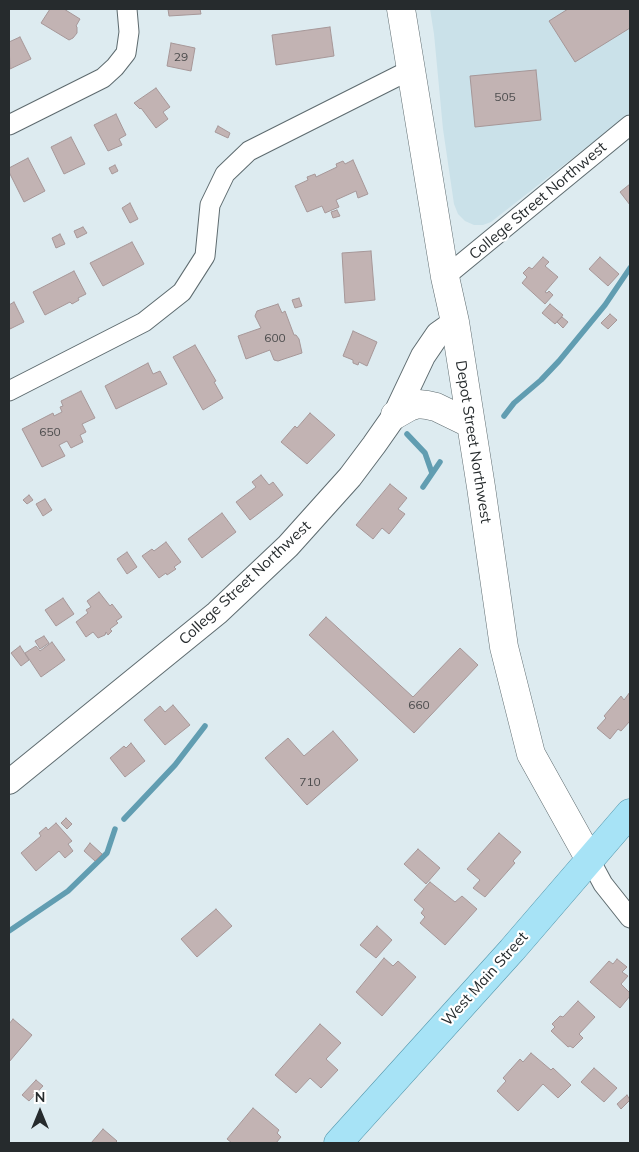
<!DOCTYPE html>
<html>
<head>
<meta charset="utf-8">
<style>
  body { margin:0 }
  #map { position:relative; width:639px; height:1152px; overflow:hidden; background:#ddebf0; font-family:Mulish,sans-serif }
  canvas { display:block }
  .frame { position:absolute; inset:0; border:10px solid #262b2d; pointer-events:none }
  .north { position:absolute; left:15px; top:1087px; width:50px; height:50px; -webkit-text-stroke:4px #fff; paint-order:stroke; rotate:0deg; font-size:14px; font-weight:700; line-height:20px; text-align:center; color:#262b2d }
  .north::after { content:''; display:block; margin:auto; width:18px; height:22px; background:#262b2d; clip-path:polygon(50% 0,100% 100%,50% 72%,0 100%) }
</style>
</head>
<body>
<div id="map">
<canvas width="639" height="1152"></canvas>
<div class="frame"></div>
<div class="north">N</div>
</div>
<script>
const g = document.querySelector('canvas').getContext('2d');
g.lineJoin = 'round';
function fill(path, color) {
  g.fillStyle = color;
  g.fill(path, 'evenodd');
}
function shape(rows) {
  const path = new Path2D();
  for (const r of rows) {
    path.moveTo(r[0], r[1]);
    for (let i = 2; i < r.length; i += 2) path.lineTo(r[i], r[i + 1]);
  }
  return path;
}
function trace(path, color, width, dash) {
  g.strokeStyle = color;
  g.lineWidth = width;
  g.lineCap = dash ? 'butt' : 'round';
  g.setLineDash(dash || []);
  g.stroke(path);
}
function write(font, color, halo, rows, align = 'center') {
  g.font = font + ' Mulish,sans-serif';
  g.lineWidth = 4.5;
  g.setLineDash([]);
  g.textBaseline = 'middle';
  g.strokeStyle = halo;
  g.fillStyle = color;
  for (const [text, x, y, turn = 0] of rows) {
    g.save();
    g.translate(x, y);
    g.rotate((+turn || 0) * Math.PI / 180);
    g.textAlign = isNaN(turn) ? turn : align;
    if (halo) g.strokeText(text, 0, 0);
    g.fillText(text, 0, 0);
    g.restore();
  }
}
fill(shape([
  [430,9,630,9,630,113,491,222,483,225,474,225,465,221,458,214,454,204,443,129,434,34]
]), '#cae1e9');
trace(shape([
  [504,416,514,403,541,380,559,361,605,305,630,268],
  [407,434,425,453,432,473],
  [423,487,440,462],
  [124,819,175,765,205,726],
  [9,931,68,891,107,853,115,829]
]), '#619db1', 5.5);
const building = shape([
  [50,9,64,9,80,19,76,26,77,27,77,33,73,38,69,40,41,23,50,9],
  [168,9,200,9,201,14,169,16,168,9],
  [568,9,630,9,630,28,575,62,549,21,568,9],
  [330,27,334,56,276,65,272,35,330,27],
  [20,37,31,59,10,69,9,42,20,37],
  [171,43,195,48,191,71,167,66,171,43],
  [536,70,541,120,475,127,470,76,536,70],
  [156,88,170,107,163,112,168,119,156,128,141,108,140,109,134,103,156,88],
  [116,114,126,135,119,139,122,145,108,151,94,125,116,114],
  [218,126,230,133,228,138,215,132,218,126],
  [71,137,85,164,64,174,51,147,71,137],
  [28,158,45,191,24,202,9,172,9,168,28,158],
  [353,160,368,194,358,198,356,191,336,200,339,207,325,213,322,206,307,212,295,186,308,180,307,177,315,174,316,177,337,167,336,164,343,161,345,164,353,160],
  [115,165,118,171,112,174,109,168,115,165],
  [630,184,630,205,620,192,630,184],
  [130,203,138,219,130,223,122,208,130,203],
  [337,210,340,216,333,218,331,212,337,210],
  [83,227,87,233,77,238,74,231,83,227],
  [60,234,65,244,56,248,52,238,60,234],
  [132,242,144,264,103,286,90,263,132,242],
  [371,251,375,300,345,303,342,253,371,251],
  [543,257,549,262,545,266,558,277,545,292,547,293,549,291,553,295,545,304,522,283,527,277,523,273,529,267,532,269,543,257],
  [600,257,619,274,608,286,589,269,600,257],
  [74,271,86,294,78,298,79,300,72,304,70,302,45,315,33,292,74,271],
  [299,298,302,306,295,308,292,300,299,298],
  [14,302,24,322,10,329,9,325,9,305,14,302],
  [278,304,282,313,285,311,294,335,296,335,299,339,302,353,278,361,274,360,270,350,246,359,238,336,261,328,255,316,257,311,278,304],
  [550,304,563,315,555,324,542,313,550,304],
  [610,314,617,320,608,329,601,323,610,314],
  [562,317,568,322,563,328,557,322,562,317],
  [353,331,377,342,367,366,359,362,358,365,353,363,353,360,343,356,353,331],
  [195,345,216,381,214,382,223,398,203,410,173,357,195,345],
  [148,363,153,374,160,371,167,384,116,409,105,386,148,363],
  [81,391,95,418,82,424,86,432,80,435,83,442,71,448,67,441,59,445,65,456,42,467,22,429,53,413,54,416,62,412,60,407,63,406,61,401,81,391],
  [310,413,335,435,307,464,281,442,295,426,297,428,310,413],
  [261,475,269,485,273,482,283,495,250,520,236,502,256,487,252,482,261,475],
  [390,484,407,498,398,509,405,514,389,534,382,528,373,539,356,525,390,484],
  [29,495,33,500,27,504,23,500,29,495],
  [45,499,52,510,43,516,36,504,45,499],
  [222,513,236,532,202,558,188,539,222,513],
  [166,542,181,562,174,567,176,569,167,575,166,573,159,578,142,556,152,549,154,551,166,542],
  [127,552,137,567,127,574,117,559,127,552],
  [99,592,110,606,112,604,122,617,116,621,118,623,110,629,112,631,108,635,106,632,105,635,98,638,93,632,86,637,76,622,88,613,86,610,91,607,87,601,99,592],
  [63,598,74,614,56,626,45,610,63,598],
  [326,617,413,697,460,648,478,665,414,733,309,635,326,617],
  [44,636,49,643,40,649,35,641,44,636],
  [52,642,65,660,41,677,25,653,36,646,40,651,52,642],
  [20,646,29,660,21,666,11,653,20,646],
  [630,692,630,721,621,731,618,729,610,739,597,728,606,718,604,716,621,696,624,700,630,692],
  [173,705,190,725,165,745,144,720,160,706,165,712,173,705],
  [333,731,358,760,307,805,265,758,288,738,304,756,333,731],
  [131,743,145,761,125,777,110,758,124,746,126,748,131,743],
  [66,818,72,824,67,829,61,823,66,818],
  [56,823,72,841,68,844,73,851,65,858,59,851,36,871,21,853,41,836,39,833,46,827,48,830,56,823],
  [499,833,521,852,513,861,515,863,485,897,473,888,480,880,467,869,499,833],
  [90,843,102,854,95,861,84,851,90,843],
  [418,849,440,868,426,884,404,864,418,849],
  [430,882,455,902,462,896,477,909,445,945,420,923,425,917,421,913,424,909,414,900,430,882],
  [216,909,232,926,197,957,181,939,216,909],
  [377,926,392,940,376,958,360,945,377,926],
  [384,958,393,966,398,961,416,977,382,1016,356,992,384,958],
  [617,959,627,967,622,972,628,976,621,984,630,993,630,996,620,1008,590,982,609,961,613,964,617,959],
  [578,1001,595,1017,579,1034,583,1038,573,1048,570,1046,568,1047,551,1031,555,1027,552,1024,560,1016,563,1017,578,1001],
  [13,1019,32,1035,9,1062,9,1024,13,1019],
  [320,1024,341,1043,326,1059,338,1070,321,1088,310,1078,296,1093,275,1075,320,1024],
  [531,1053,551,1070,553,1068,571,1085,558,1098,543,1084,518,1111,497,1091,506,1081,503,1078,520,1059,523,1062,531,1053],
  [594,1068,617,1088,604,1102,581,1082,594,1068],
  [36,1080,43,1086,29,1101,22,1095,36,1080],
  [627,1095,630,1100,621,1109,617,1104,627,1095],
  [253,1108,279,1130,277,1133,281,1137,276,1143,232,1143,227,1139,253,1108],
  [103,1129,117,1141,115,1143,91,1143,103,1129]
]);
fill(building, '#c2b3b3');
trace(building, '#a69798', 1);
const minor = shape([
  [9,125,103,78,115,67,126,53,129,32,127,9],
  [445,277,630,125],
  [9,391,144,322,182,292,205,256,210,205,225,174,249,151,410,70],
  [590,860,603,884,630,918]
]);
const tertiary = shape([
  [9,782,217,613,288,546,350,477,374,445,395,415,423,356,438,334,455,322]
]);
const secondary = shape([
  [401,9,445,277,455,322,481,487,504,647,531,754,590,860],
  [395,415,409,407,418,404,427,405,436,407,471,424]
]);
const primary = shape([
  [338,1143,512,950,630,813]
]);
trace(minor, '#5e6b6f', 21);
trace(tertiary, '#5e6b6f', 26);
trace(secondary, '#5e6b6f', 29);
trace(primary, '#5497ac', 29);
trace(minor, '#fff', 19);
trace(tertiary, '#fff', 24);
trace(secondary, '#fff', 28);
trace(primary, '#a7e3f6', 28);
write('12px', '#4d4d4e', null, [
  ["29",181,57],
  ["505",505,97],
  ["600",275,338],
  ["650",50,432],
  ["660",419,705],
  ["710",310,782]
]);
write('15px', '#262b2d', '#fff', [
  ["College Street Northwest",538,201,-40],
  ["Depot Street Northwest",473,442,81],
  ["College Street Northwest",245,583,-43],
  ["West Main Street",485,979,-48]
]);
</script>
</body>
</html>
